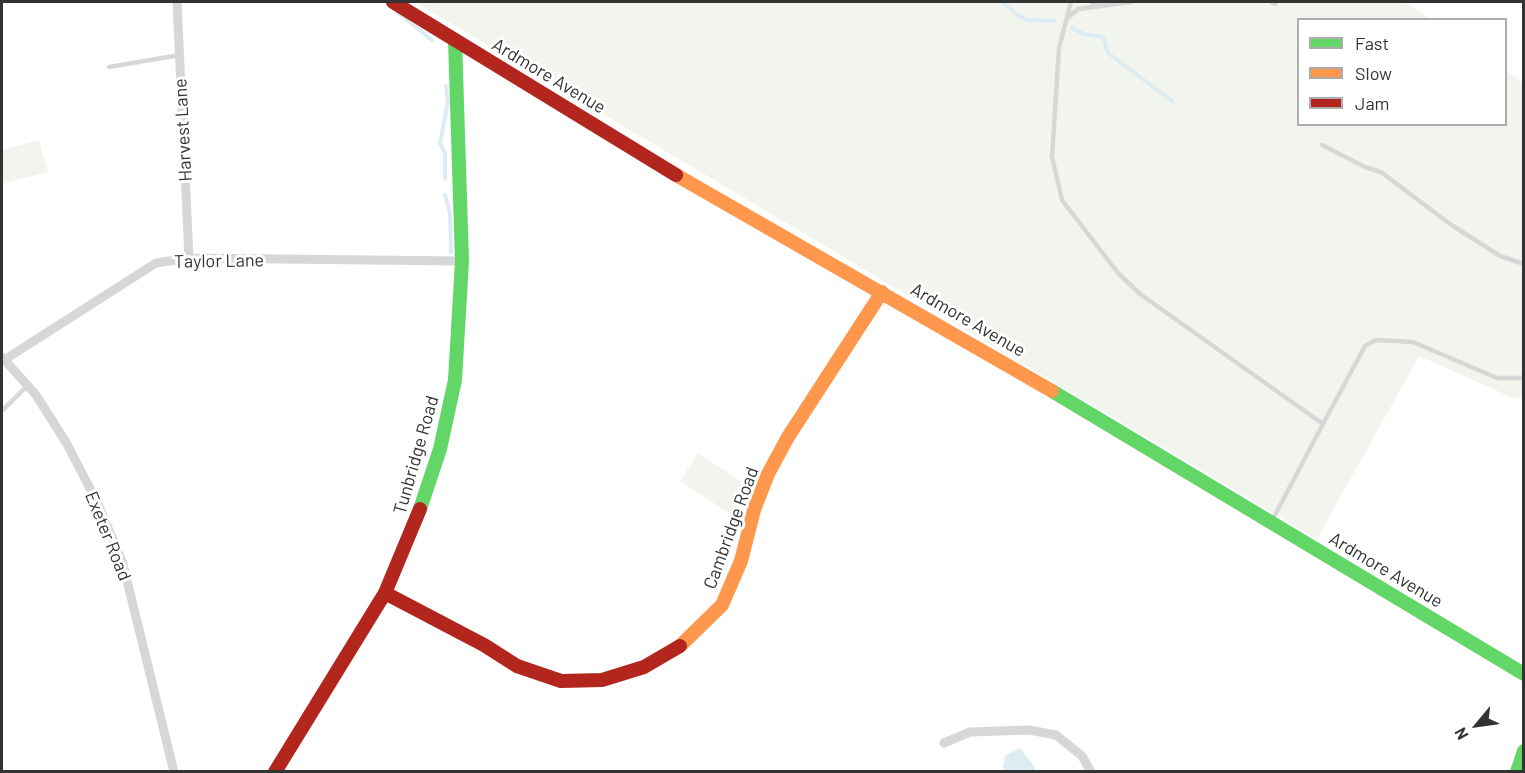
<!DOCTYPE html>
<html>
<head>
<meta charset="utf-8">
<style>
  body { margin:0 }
  #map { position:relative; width:1525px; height:773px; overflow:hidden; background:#fff; font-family:Barlow,sans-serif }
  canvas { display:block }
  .frame { position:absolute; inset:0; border:3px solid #333; pointer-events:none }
  .legend { position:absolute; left:1297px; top:18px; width:210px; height:108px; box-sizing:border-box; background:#fff; border:2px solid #adadad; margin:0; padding:8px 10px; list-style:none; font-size:18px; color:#333 }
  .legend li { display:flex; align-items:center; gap:12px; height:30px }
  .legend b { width:30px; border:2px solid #adadad }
  .north { position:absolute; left:1447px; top:695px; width:60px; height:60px; -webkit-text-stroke:4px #fff; paint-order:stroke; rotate:241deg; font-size:16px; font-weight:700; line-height:24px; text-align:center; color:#333 }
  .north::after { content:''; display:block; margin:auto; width:21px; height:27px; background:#333; clip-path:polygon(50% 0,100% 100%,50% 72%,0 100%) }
</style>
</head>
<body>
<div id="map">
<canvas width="1525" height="773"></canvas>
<div class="frame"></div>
<ul class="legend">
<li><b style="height:8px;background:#63d668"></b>Fast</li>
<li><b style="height:8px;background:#ff974d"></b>Slow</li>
<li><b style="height:8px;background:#b3261e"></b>Jam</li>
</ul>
<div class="north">N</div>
</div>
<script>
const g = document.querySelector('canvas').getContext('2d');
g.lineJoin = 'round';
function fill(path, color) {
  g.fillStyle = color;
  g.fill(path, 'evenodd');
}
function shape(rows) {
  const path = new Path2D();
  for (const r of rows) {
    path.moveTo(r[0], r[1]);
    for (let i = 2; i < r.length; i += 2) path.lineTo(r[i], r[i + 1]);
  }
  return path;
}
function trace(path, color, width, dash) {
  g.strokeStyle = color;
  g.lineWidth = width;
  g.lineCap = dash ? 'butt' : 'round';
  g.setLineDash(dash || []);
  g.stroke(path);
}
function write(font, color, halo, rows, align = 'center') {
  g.font = font + ' Barlow,sans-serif';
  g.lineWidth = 6;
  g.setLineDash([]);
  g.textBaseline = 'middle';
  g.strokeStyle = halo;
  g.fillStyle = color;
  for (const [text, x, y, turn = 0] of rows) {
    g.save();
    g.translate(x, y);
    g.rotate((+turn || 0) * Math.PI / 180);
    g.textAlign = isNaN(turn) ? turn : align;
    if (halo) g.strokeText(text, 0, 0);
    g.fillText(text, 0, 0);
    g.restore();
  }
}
fill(shape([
  [415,2,1405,2,1431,19,1298,20,1298,124,1506,124,1506,71,1523,83,1523,399,1511,397,1419,356,1317,539],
  [39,140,48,172,2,184,2,150],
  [698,453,750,487,732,515,680,481]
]), '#f1f5ed');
fill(shape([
  [1020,748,1033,765,1036,771,1006,771,1003,767,1005,756]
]), '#ddebf3');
trace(shape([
  [1003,2,1017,15,1027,20,1054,21],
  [397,12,432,40],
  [1072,28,1084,34,1103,37,1108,53,1172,101],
  [445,179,445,153,440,144,448,101,446,86],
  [445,195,450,213,451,252]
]), '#ddebf3', 4);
trace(shape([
  [1071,2,1059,48,1052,157,1062,200,1118,273,1140,294,1323,424,1275,515],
  [1091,2,1102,6],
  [1271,2,1275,4],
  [1069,17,1078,9,1131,2],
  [109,67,180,55],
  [1322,145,1365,167,1381,172,1450,224,1500,256,1524,264],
  [2,411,27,386],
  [1323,424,1365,346,1376,340,1413,342,1497,378,1524,378]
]), '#d7d7d7', 4.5);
trace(shape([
  [177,2,189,258],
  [2,357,36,395,67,444,98,504,123,564,174,772],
  [4,360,156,263,189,258,462,261],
  [944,743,970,732,1029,730,1056,735,1082,756,1091,772]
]), '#d7d7d7', 9);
trace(shape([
  [1052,391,1524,674],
  [420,509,440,449,455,380,462,261,455,40],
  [1517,772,1524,751]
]), '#63d668', 14);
trace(shape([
  [676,175,1052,391],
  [680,646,722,605,741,561,754,510,768,474,788,437,882,292]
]), '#ff974d', 14);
trace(shape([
  [393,2,676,175],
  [385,593,484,645,517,666,561,681,602,680,644,667,680,646],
  [275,772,385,593,420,509]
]), '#b3261e', 14);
write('18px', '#333', '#fff', [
  ["Ardmore Avenue",549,76,31],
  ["Harvest Lane",183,130,-93],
  ["Taylor Lane",219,261,-1],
  ["Ardmore Avenue",968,320,30],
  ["Tunbridge Road",416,455,-74],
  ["Cambridge Road",731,528,-70],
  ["Exeter Road",108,536,68],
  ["Ardmore Avenue",1386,570,31]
]);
</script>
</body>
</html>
